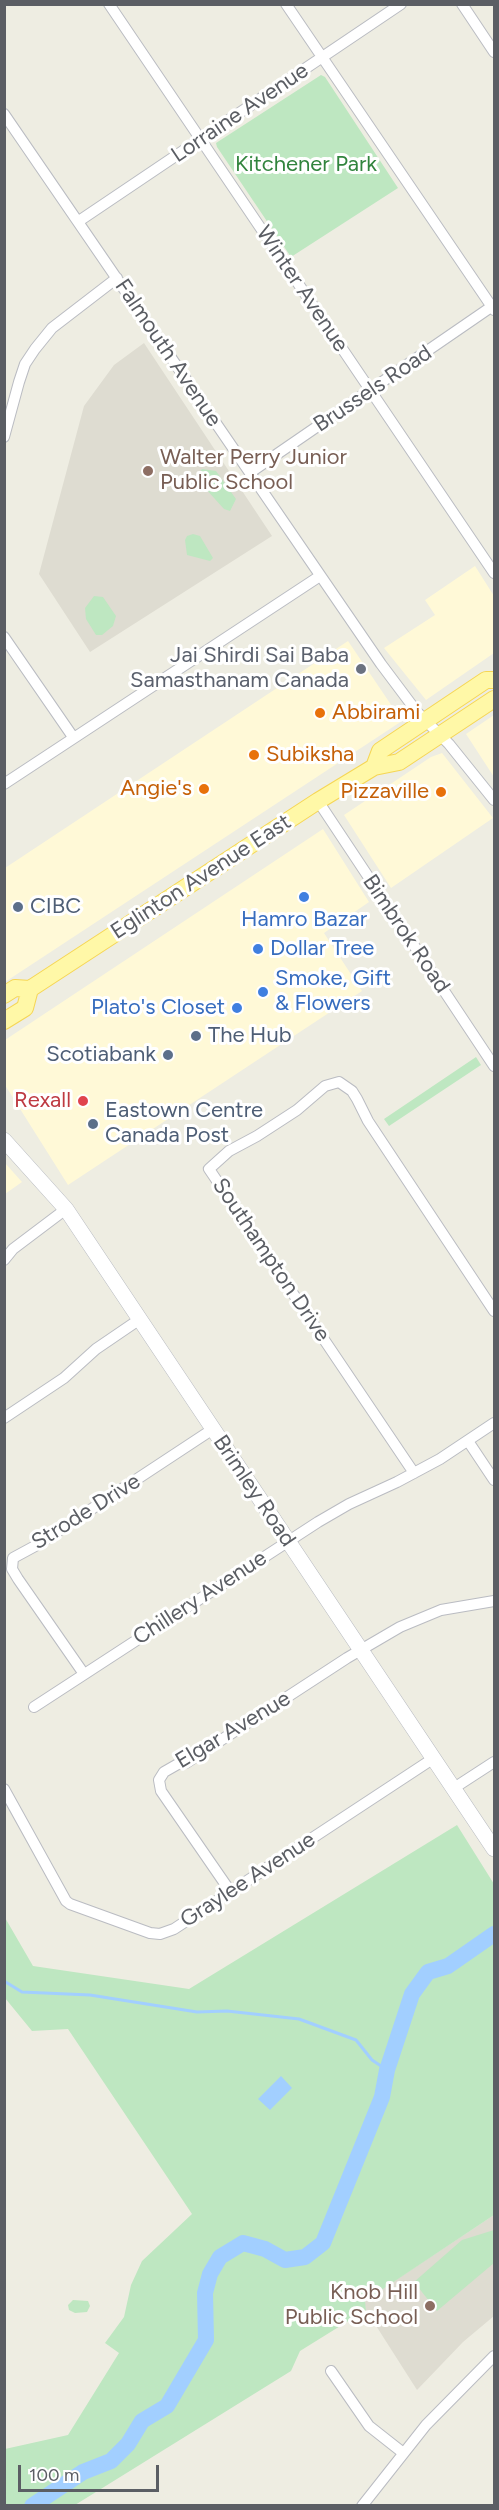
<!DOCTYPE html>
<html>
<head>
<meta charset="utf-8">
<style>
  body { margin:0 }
  #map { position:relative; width:499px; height:2510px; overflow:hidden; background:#eeede2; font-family:Figtree,sans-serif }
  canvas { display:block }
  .frame { position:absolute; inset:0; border:6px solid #5b5e64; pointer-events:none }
  .scale { position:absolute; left:18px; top:2465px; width:141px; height:27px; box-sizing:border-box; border:3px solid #5b5e64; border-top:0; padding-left:8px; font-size:18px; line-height:21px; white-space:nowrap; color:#5b5e64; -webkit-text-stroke:4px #fff; paint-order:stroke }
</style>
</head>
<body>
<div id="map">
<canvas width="499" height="2510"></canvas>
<div class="frame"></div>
<div class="scale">100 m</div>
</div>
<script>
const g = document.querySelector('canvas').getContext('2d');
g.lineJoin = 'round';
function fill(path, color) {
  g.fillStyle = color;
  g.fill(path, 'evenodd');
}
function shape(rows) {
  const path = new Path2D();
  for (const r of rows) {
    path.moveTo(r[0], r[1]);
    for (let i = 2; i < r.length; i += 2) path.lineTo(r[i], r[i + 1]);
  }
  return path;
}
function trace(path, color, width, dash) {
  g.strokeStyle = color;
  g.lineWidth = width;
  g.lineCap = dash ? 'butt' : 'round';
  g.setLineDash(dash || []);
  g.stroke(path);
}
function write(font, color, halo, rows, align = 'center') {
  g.font = font + ' Figtree,sans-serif';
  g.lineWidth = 6;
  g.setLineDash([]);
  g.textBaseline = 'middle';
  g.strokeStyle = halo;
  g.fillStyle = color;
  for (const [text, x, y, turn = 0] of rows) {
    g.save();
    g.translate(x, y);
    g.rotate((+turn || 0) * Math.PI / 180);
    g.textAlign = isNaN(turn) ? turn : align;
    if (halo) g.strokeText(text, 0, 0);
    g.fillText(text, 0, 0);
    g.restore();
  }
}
fill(shape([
  [475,566,494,596,494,653,426,700,384,648,435,615,425,600],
  [348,641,402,721,5,982,5,868],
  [494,715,494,777,466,734],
  [442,753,493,818,391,888,344,815,431,757],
  [323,829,369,902,324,933,362,991,68,1185,5,1085,5,1040],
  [5,1163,22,1182,5,1194]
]), '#fff9d7');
fill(shape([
  [144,343,272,536,90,652,39,574,84,406,114,365],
  [494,2215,494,2316,463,2342,417,2390,366,2310,364,2301]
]), '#dedcd1');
fill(shape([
  [321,75,325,77,398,188,291,257,217,147,216,143],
  [202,469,216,471,236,499,230,511,224,509,205,488,198,484,196,478],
  [193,534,200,536,213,558,210,561,187,555,185,540,187,536],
  [94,596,103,597,116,616,113,626,102,635,96,635,86,619,85,608],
  [476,1057,481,1065,389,1126,384,1119],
  [457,1825,494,1884,494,2215,365,2301,366,2310,300,2351,291,2371,75,2505,5,2505,5,2449,68,2435,119,2353,105,2343,124,2317,131,2285,142,2261,192,2214,68,2029,32,2031,5,1998,4,1916,33,1966,189,1989],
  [494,2230,494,2263,437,2311,414,2282,462,2240],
  [73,2300,88,2301,90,2306,87,2312,75,2313,69,2310,68,2305]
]), '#bee7c1');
fill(shape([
  [494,1928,494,1939,448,1966,464,1949,485,1937],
  [281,2076,292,2088,270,2110,258,2099]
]), '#a2cfff');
trace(shape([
  [4,1981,22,1992,90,1995,197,2012,227,2011,299,2019,356,2040,372,2060,387,2070]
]), '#a2cfff', 3);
trace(shape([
  [32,2506,83,2472,111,2461,128,2444,142,2421,167,2406,206,2340,205,2293,210,2274,220,2257,243,2243,265,2249,285,2260,305,2257,323,2243,382,2097,387,2070,412,1994,428,1972,448,1966,494,1934]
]), '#a2cfff', 16);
const minor = shape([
  [109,4,494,573],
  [286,4,494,310],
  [462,4,494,52],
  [4,114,381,664,417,712,449,744,494,800],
  [79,221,401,4],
  [4,437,19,382,25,364,35,349,52,328,117,278],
  [251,472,494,305],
  [4,637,73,737],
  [4,784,320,576],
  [318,801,494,1066],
  [4,1260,13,1249,66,1209],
  [4,1418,64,1378,96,1349,140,1319],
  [468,1441,494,1480],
  [414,1473,209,1169,229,1151,257,1136,297,1110,325,1086,339,1082,352,1091,357,1099,368,1121,494,1311],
  [84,1674,18,1579,12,1569,13,1558,37,1545,213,1429],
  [34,1707,318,1522,349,1504,397,1482,440,1459,494,1423],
  [454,1788,494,1762],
  [4,1789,66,1901,70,1904,150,1933,160,1934,174,1929,434,1758],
  [230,1891,161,1791,159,1780,164,1772,178,1764,186,1763,347,1658,400,1627,441,1610,494,1601],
  [331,2371,369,2426,402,2452],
  [362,2506,426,2425,494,2356]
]);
const secondary = shape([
  [4,1140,66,1209,494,1849]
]);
const primary = shape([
  [374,767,380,751,486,680,494,680],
  [4,995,15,988,30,989,318,801,374,767,399,762,494,699],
  [4,1021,25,1008,30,989]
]);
trace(minor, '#babcc2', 12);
trace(secondary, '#b8bbc1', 16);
trace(primary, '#f6d654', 18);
trace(minor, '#fff', 10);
trace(secondary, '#fff', 15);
trace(primary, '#fff8a7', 16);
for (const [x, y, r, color] of [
  [148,471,6,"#8d6e63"],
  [361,669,6,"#6b7280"],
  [320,713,6,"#e8710a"],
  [254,755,6,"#e8710a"],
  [204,789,6,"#e8710a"],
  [441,792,6,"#e8710a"],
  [304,897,6,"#3f7fe0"],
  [18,907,6,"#5c6f8a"],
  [258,949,6,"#3f7fe0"],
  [263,992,6,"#3f7fe0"],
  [237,1008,6,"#3f7fe0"],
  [196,1036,6,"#5c6f8a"],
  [168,1055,6,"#5c6f8a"],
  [83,1101,6,"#e0444e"],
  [93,1124,6,"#5c6f8a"],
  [430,2306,6,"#8d6e63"]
]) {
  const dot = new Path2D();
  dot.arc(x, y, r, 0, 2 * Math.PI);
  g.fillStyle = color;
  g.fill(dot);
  trace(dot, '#fff', 2);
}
write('22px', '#5b5e64', '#fff', [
  ["Lorraine Avenue",240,113,-34],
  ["Winter Avenue",302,289,56],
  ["Falmouth Avenue",168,353,56],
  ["Brussels Road",373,389,-34],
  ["Eglinton Avenue East",201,877,-33],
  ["Bimbrok Road",406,934,56],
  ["Southampton Drive",271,1260,56],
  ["Brimley Road",254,1491,56],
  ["Strode Drive",86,1512,-32],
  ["Chillery Avenue",200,1598,-33],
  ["Elgar Avenue",233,1730,-31],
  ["Graylee Avenue",248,1880,-33]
]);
write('22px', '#31843d', '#fff', [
  ["Kitchener Park",306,165]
]);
write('22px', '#785e54', '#fff', [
  ["Walter Perry Junior",160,458],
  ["Public School",160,483],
  ["Knob Hill",418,2293,"right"],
  ["Public School",418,2318,"right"]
], 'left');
write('22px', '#5b616d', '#fff', [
  ["Jai Shirdi Sai Baba",349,656],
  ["Samasthanam Canada",349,681]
], 'right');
write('22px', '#c56008', '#fff', [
  ["Abbirami",332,713],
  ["Subiksha",266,755],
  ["Angie's",192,789,"right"],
  ["Pizzaville",429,792,"right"]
], 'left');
write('22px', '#4e5e75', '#fff', [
  ["CIBC",30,907],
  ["The Hub",208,1036],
  ["Scotiabank",156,1055,"right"],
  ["Eastown Centre",105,1111],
  ["Canada Post",105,1136]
], 'left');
write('22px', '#366cbe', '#fff', [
  ["Hamro Bazar",304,920,"center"],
  ["Dollar Tree",270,949],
  ["Smoke, Gift",275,979],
  ["& Flowers",275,1004],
  ["Plato's Closet",225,1008,"right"]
], 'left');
write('22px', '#be3a42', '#fff', [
  ["Rexall",71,1101]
], 'right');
</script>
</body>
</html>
